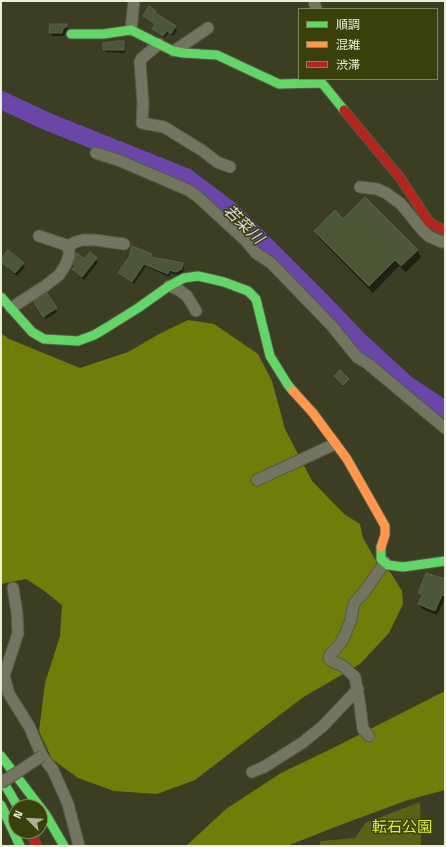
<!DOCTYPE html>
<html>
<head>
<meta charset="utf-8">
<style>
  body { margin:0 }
  #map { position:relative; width:446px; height:847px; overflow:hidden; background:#3b3e23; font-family:"Space Grotesk","Noto Sans JP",sans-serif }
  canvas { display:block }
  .frame { position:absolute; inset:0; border:2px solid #ebf0d5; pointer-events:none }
  .legend { position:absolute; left:298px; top:8px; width:140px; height:72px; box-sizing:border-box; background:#39400a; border:1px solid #80865b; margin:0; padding:5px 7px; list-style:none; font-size:12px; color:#ebf0d5 }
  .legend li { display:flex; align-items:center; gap:8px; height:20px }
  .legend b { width:20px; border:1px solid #80865b }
  .north { position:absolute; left:8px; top:799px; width:40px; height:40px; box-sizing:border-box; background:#39400a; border:1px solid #80865b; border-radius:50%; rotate:294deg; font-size:11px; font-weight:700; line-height:16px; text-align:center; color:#ebf0d5 }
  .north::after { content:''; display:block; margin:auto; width:14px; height:18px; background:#adb297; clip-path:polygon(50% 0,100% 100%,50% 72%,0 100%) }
</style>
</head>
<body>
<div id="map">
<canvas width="446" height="847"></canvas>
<div class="frame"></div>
<ul class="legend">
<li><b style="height:5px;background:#63d668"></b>順調</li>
<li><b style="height:5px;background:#ff974d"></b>混雑</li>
<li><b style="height:5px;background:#b3261e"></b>渋滞</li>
</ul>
<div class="north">N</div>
</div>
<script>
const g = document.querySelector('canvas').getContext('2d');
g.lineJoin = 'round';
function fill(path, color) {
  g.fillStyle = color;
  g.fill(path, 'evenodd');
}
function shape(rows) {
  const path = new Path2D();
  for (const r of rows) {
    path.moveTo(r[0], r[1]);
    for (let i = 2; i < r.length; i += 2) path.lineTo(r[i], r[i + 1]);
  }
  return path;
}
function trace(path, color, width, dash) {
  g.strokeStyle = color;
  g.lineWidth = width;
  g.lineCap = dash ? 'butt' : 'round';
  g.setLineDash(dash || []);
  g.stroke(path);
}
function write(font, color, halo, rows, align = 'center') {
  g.font = font + ' "Space Grotesk","Noto Sans JP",sans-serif';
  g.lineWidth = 3;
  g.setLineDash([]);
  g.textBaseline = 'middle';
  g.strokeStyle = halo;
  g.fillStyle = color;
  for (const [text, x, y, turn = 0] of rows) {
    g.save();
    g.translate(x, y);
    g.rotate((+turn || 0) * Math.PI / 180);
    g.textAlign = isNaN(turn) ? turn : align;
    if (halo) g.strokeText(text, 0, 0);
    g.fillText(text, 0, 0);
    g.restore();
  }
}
fill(shape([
  [420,802,421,846,320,846,320,841,355,838,365,823]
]), '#5a6315');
fill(shape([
  [188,320,214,324,258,354,272,381,285,429,312,481,344,514,360,524,363,538,375,559,391,573,402,591,403,604,389,633,360,664,302,698,195,780,157,794,114,791,78,778,52,759,39,731,45,683,60,636,62,605,43,590,26,579,1,584,1,333,9,339,80,368,128,352,159,334],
  [445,691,445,790,408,800,343,824,287,846,186,846,226,809,281,773,335,747]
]), '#717d09');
fill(shape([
  [155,12,157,15,175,27,177,30,173,36,168,33,165,38,154,31,153,29,155,25,145,18,144,16],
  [66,25,68,28,64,36,52,36,50,33],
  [123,42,125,45,125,53,106,52,104,49],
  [343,220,417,250,421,257,406,272,399,266,373,293,319,238,315,231],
  [90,254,98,262,84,280,75,272,73,269,76,267,74,264,85,261],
  [151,255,153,258,182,264,184,267,183,273,179,275,171,273,169,277,146,266,134,284,121,276,120,273],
  [1,261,23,264,25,267,17,276,3,264],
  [46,295,57,312,46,319,35,302],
  [445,580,445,599,437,615,422,609,419,604,422,598,419,593]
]), '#0007');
trace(shape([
  [1,100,46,121,186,177,232,212,320,300,358,340,406,384,445,410]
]), '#6a46a9', 18);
const building = shape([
  [149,6,156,11,155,13,176,26,171,34,167,31,163,36,152,29,155,24,143,16,149,6],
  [50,24,67,24,67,26,63,29,62,33,49,33,50,24],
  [118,41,124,41,124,50,103,50,103,43,118,41],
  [365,197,418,250,401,266,395,260,369,286,314,231,335,210,343,219,365,197],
  [132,246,152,254,151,257,183,263,182,269,176,272,169,270,168,274,144,264,132,282,118,273,129,257,132,246],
  [8,250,24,263,15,273,1,262,1,259,8,250],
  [90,252,97,258,82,277,72,269,76,266,73,264,76,254,77,253,84,259,90,252],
  [47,293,57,308,43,317,34,302,47,293],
  [340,370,349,379,343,385,334,376,340,370],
  [426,573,445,579,445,596,442,595,435,611,418,604,422,595,418,593,426,573]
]);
fill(building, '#4c5738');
trace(building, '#5b624d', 1);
const street = shape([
  [314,1,316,9],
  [131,30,134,1],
  [159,44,142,58,140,62,143,103,142,123,164,127,203,151,217,162,230,167],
  [174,51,208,28],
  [96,153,118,160,188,190,197,196,246,241,256,253,271,263,331,325,357,357,367,363,445,428],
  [360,187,377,189,386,193,401,204,423,231,430,237,442,242,445,241],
  [67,247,75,242,83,240,95,240,124,244],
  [169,286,179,290,187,296,196,311],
  [11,308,45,286,59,275,65,266,69,256,69,250,66,245,39,236],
  [257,480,335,444],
  [13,588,17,613,18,633,4,676,9,694,29,726,42,756,53,770,68,804,79,846],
  [369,736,363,729,362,722,360,705,355,677,343,666,332,661,329,658,330,655,340,644,344,637,351,620,353,607,355,602,365,591,385,562],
  [252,772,264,767,302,743,323,726,358,689]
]);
const fast = shape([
  [71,34,103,34,131,30,173,51,183,53,217,55,279,84,322,83,344,110],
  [1,297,32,332,44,339,78,341,94,335,106,328,138,308,169,286,184,278,198,276,224,282,248,291,256,299,270,356,288,385,293,391],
  [381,547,381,559,388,565,403,567,445,561],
  [1,756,46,815,64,846],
  [1,778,18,807],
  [1,805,20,846]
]);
const slow = shape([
  [293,391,313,413,347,459,385,526,385,535,381,547]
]);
const jam = shape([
  [344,110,401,179,429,222,445,231],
  [30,831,37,846]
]);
trace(street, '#575944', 13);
trace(fast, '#575944', 11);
trace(slow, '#575944', 11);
trace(jam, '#575944', 11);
trace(street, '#727560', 11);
trace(fast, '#63d668', 9);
trace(slow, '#ff974d', 9);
trace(jam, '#b3261e', 9);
const streetBridge = shape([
  [1,783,42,756]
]);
trace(streetBridge, '#575944', 13, []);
trace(streetBridge, '#727560', 11);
write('15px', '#dcf230', '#39400a', [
  ["転石公園",402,828]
]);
write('italic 16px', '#dfd8f4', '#39400a', [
  ["若菜川",243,225,44]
]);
</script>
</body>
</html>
